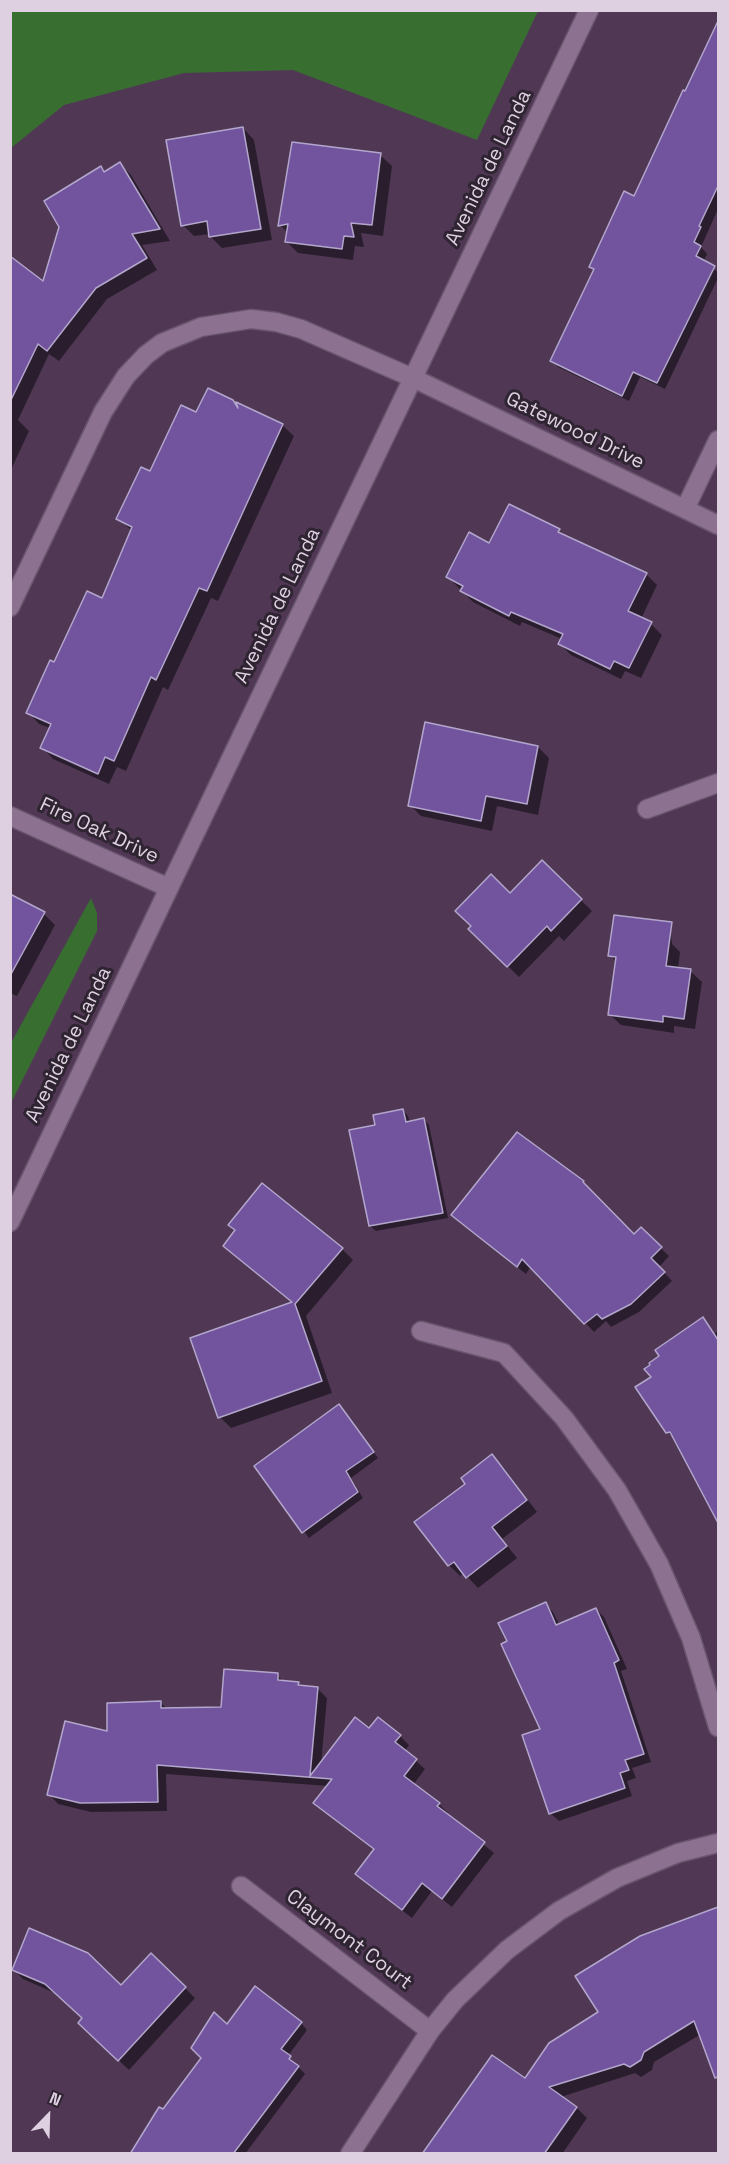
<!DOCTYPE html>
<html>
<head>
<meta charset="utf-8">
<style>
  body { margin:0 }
  #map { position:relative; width:729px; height:2164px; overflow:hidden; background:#503855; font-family:"Space Grotesk",sans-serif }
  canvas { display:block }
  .frame { position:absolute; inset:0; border:12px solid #ded0e1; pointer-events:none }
  .north { position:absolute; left:18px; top:2086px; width:60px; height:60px; -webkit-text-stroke:4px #2f2431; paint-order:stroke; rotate:23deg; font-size:16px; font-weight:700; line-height:24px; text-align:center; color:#ded0e1 }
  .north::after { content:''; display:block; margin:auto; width:21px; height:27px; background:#ded0e1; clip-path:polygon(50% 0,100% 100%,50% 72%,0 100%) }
</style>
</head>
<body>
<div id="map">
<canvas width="729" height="2164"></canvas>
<div class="frame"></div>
<div class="north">N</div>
</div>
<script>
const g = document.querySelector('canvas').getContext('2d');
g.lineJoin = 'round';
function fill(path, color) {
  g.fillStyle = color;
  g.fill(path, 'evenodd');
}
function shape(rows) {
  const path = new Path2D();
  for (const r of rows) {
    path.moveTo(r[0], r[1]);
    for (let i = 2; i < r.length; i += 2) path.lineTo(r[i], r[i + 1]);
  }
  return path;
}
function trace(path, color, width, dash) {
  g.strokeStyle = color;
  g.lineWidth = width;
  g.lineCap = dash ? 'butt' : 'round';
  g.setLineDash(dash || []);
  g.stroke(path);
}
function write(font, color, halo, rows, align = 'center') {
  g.font = font + ' "Space Grotesk",sans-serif';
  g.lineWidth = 6;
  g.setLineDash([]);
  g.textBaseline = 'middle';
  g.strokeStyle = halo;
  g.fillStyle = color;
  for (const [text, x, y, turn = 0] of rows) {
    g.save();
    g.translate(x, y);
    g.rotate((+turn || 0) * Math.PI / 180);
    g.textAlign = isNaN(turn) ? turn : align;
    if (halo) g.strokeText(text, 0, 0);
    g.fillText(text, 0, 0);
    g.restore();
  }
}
fill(shape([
  [11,10,538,10,538,11,477,140,293,70,184,73,64,105,11,148],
  [91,898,97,913,97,931,11,1103,11,1043]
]), '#386f31');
fill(shape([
  [718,25,718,209,701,247,707,254,703,262,718,272,718,278,665,389,640,377,629,401,558,367,552,360,595,270,591,267,635,198],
  [243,128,254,140,272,240,222,248,211,237,210,234,194,236,183,225],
  [380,155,392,166,383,236,361,233,364,247,355,246,353,260,298,253,287,242,288,233,280,225],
  [120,164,131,175,170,241,142,245,157,270,107,299,59,361,49,354,18,420,29,431,10,472,10,258,43,283,100,168,105,173],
  [232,401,239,409,282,425,294,436,218,601,211,598,168,690,163,687,126,771,117,767,109,784,53,759,42,747,50,728,39,724,28,712,55,664,103,600,132,531,118,518,197,414],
  [559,530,565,536,646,574,657,585,641,619,651,624,662,635,641,678,625,671,621,679,571,655,560,644,562,639,522,622,520,626,473,602,448,577,490,545],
  [538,747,549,758,538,815,497,806,492,831,421,816,410,805],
  [542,862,592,911,564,941,559,936,519,977,470,929,510,895],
  [10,896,44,914,55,925,17,996,10,993],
  [659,922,671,934,672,944,680,952,678,969,690,971,702,982,695,1029,674,1026,674,1033,621,1025,609,1014,617,962,610,955],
  [403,1110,408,1116,410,1123,424,1120,429,1125,448,1218,376,1231,370,1226,377,1126],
  [462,1223,634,1236,641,1229,669,1256,659,1267,672,1281,639,1312,611,1327,606,1321,594,1332,531,1266,526,1274],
  [236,1231,342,1249,353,1260,306,1316,332,1393,231,1428,220,1417,293,1303,225,1246],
  [703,1319,714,1334,718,1331,718,1511,717,1512,674,1438,668,1432,653,1377],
  [339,1406,378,1458,351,1478,363,1498,309,1538,256,1466],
  [492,1456,503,1467,537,1512,502,1539,517,1558,478,1588,464,1573,460,1576,449,1565,467,1484],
  [545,1604,553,1612,560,1626,596,1609,604,1617,627,1669,621,1671,651,1762,632,1768,636,1778,627,1781,632,1796,559,1821,550,1813,542,1730,509,1641],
  [277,1675,285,1683,298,1683,301,1687,317,1688,327,1698,321,1764,370,1730,400,1736,409,1745,405,1751,425,1769,413,1785,439,1804,448,1813,447,1815,494,1853,452,1907,432,1891,412,1918,366,1883,357,1874,375,1850,315,1803,328,1786,166,1774,167,1811,91,1812,58,1804,49,1794,109,1733,161,1703,167,1709,222,1709],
  [715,1910,718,1914,718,2035,709,2039,703,2033,654,2062,652,2070,641,2077,635,2073,561,2097,577,2108,587,2118,562,2154,426,2154,525,2080],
  [13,1969,121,1987,185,1988,195,1998,129,2070,90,2033,84,2018,57,1994,23,1979],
  [301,2023,307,2030,288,2056,305,2074,245,2154,132,2154,227,2027]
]), '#0007');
const building = shape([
  [718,21,718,186,699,226,701,227,694,242,701,246,696,256,715,266,657,383,633,372,622,396,550,361,594,269,589,267,624,191,634,196,683,90,685,91,718,21],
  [243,127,261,229,209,237,207,221,181,226,166,140,243,127],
  [292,142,381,153,372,225,351,223,354,237,344,236,342,249,285,242,288,224,278,226,292,142],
  [120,162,160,229,132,234,147,258,96,288,47,351,38,344,10,402,10,256,43,281,59,227,44,201,101,166,104,172,120,162],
  [208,388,233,400,238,408,236,402,283,424,207,591,199,588,156,680,151,677,114,761,105,757,98,774,40,748,51,724,26,713,50,660,54,662,87,591,102,598,132,527,116,519,141,467,150,471,181,405,196,412,208,388],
  [509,504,560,529,558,532,647,573,628,611,652,622,629,668,614,661,610,669,558,644,563,634,511,612,509,616,460,591,463,586,446,577,469,532,489,543,509,504],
  [425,722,538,746,527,804,486,796,481,821,408,806,425,722],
  [542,860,582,899,551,931,547,926,507,967,468,929,471,926,455,911,491,874,510,893,542,860],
  [10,894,45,912,10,976,10,894],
  [614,915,672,922,666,966,691,969,684,1019,663,1016,663,1022,608,1015,616,957,608,956,614,915],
  [403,1109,406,1122,424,1118,443,1213,369,1226,349,1130,375,1125,373,1115,403,1109],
  [517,1132,584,1181,583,1182,634,1234,641,1227,662,1247,651,1258,665,1272,631,1304,602,1319,597,1314,584,1324,522,1259,517,1267,451,1215,517,1132],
  [262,1183,343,1248,295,1304,322,1381,218,1418,190,1338,292,1302,223,1246,235,1230,228,1225,262,1183],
  [703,1317,718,1340,718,1523,670,1432,666,1433,635,1387,651,1377,644,1369,650,1365,649,1363,659,1356,655,1350,703,1317],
  [339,1404,374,1452,346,1471,358,1492,302,1533,254,1466,339,1404],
  [492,1454,527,1500,492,1527,507,1546,466,1578,454,1562,448,1566,414,1522,465,1484,461,1478,492,1454],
  [546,1602,556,1625,596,1608,619,1660,614,1663,644,1754,625,1760,629,1770,620,1773,625,1788,549,1814,522,1735,540,1729,501,1644,507,1641,498,1623,546,1602],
  [224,1669,278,1673,278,1680,299,1682,298,1685,318,1687,310,1776,355,1717,369,1728,378,1717,401,1735,395,1742,417,1759,404,1776,440,1803,437,1806,485,1842,442,1899,422,1883,402,1910,355,1874,374,1849,313,1803,332,1779,157,1765,158,1802,80,1803,47,1795,65,1721,107,1731,107,1703,161,1701,161,1708,221,1707,224,1669],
  [718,1907,718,2077,715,2078,694,2021,644,2052,641,2060,630,2067,624,2064,549,2087,577,2107,544,2154,422,2154,492,2055,525,2078,549,2043,598,2012,575,1976,640,1936,718,1907],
  [29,1928,88,1953,121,1985,151,1953,186,1987,118,2061,78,2023,82,2018,45,1984,12,1970,29,1928],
  [255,1986,302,2022,281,2049,291,2056,289,2059,299,2066,233,2154,130,2154,159,2107,163,2109,201,2058,191,2048,214,2012,227,2024,255,1986]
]);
fill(building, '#72539e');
trace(building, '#b3a6cc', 1.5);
const minor = shape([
  [685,509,718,440],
  [10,607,103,412,126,376,146,355,162,343,201,327,251,319,276,322,301,329,413,378,718,525],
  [647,809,718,783],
  [10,816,169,888],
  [10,1222,169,888,589,10],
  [421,1331,504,1353,564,1418,617,1490,659,1564,691,1638,718,1727],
  [241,1886,430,2031],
  [350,2154,430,2031,455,2000,507,1950,559,1911,617,1878,678,1853,718,1843]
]);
trace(minor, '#68546c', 21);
trace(minor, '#8c7191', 18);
write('20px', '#ded0e1', '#2f2431', [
  ["Avenida de Landa",489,168,-64],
  ["Gatewood Drive",575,431,26],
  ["Avenida de Landa",278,606,-64],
  ["Fire Oak Drive",99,831,25],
  ["Avenida de Landa",69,1045,-64],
  ["Claymont Court",349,1940,37]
]);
</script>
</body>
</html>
